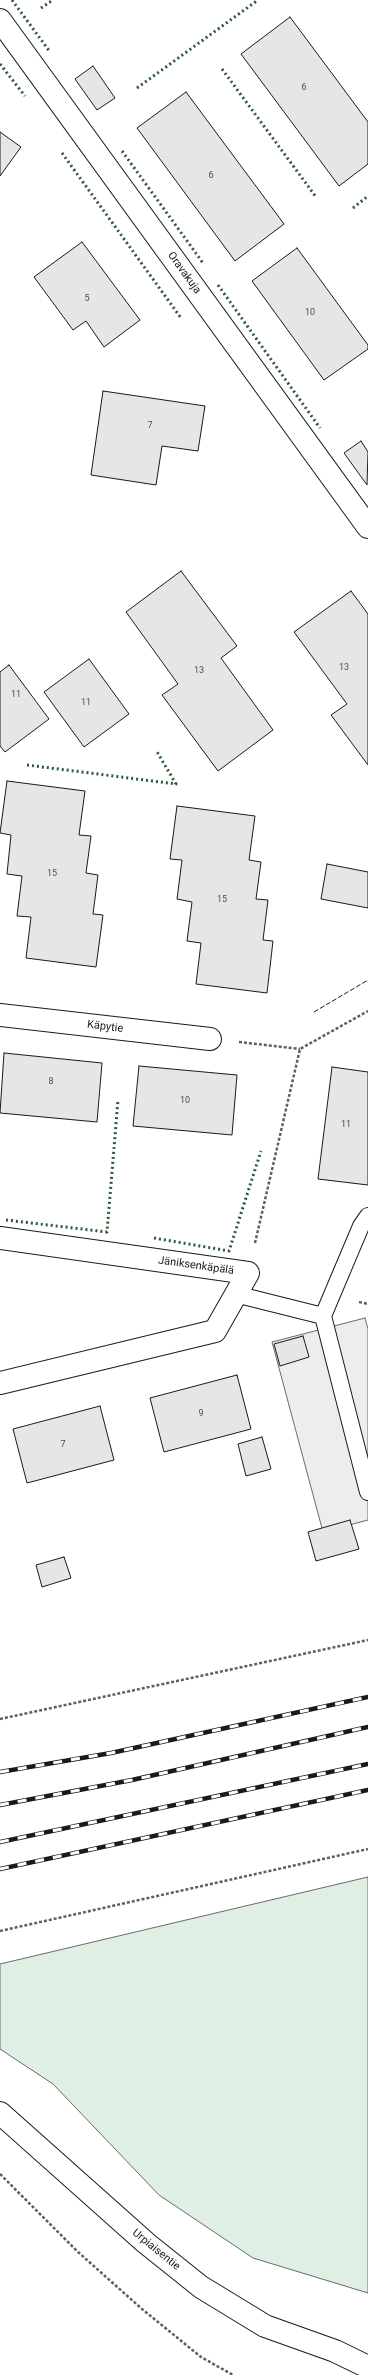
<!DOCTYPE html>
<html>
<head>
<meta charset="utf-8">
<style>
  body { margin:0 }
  canvas { display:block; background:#fff }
</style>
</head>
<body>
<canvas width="368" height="2375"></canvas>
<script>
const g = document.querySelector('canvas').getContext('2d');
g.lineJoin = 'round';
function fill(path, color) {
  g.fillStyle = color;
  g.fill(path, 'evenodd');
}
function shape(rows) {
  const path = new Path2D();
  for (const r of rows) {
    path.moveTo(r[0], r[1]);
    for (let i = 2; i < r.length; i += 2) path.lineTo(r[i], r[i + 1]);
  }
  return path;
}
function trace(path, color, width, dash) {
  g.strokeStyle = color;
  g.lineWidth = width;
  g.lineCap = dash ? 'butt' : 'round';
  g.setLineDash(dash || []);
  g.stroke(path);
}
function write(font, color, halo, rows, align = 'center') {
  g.font = font + ' Roboto,sans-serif';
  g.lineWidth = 3;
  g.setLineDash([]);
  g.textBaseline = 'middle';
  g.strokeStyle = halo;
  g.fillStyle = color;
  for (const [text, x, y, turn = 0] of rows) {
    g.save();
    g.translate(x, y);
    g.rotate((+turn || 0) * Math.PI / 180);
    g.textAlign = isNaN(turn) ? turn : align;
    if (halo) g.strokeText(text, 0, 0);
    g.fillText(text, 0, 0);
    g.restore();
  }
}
const green = shape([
  [368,1877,368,2293,253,2258,159,2195,53,2084,0,2049,0,1964,368,1877]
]);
fill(green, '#e0efe3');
trace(green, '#6a6a6a', 1);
const parking = shape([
  [365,1318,368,1329,368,1520,323,1532,272,1342,365,1318]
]);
fill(parking, '#ededed');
trace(parking, '#6a6a6a', 1);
const building = shape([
  [290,17,368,122,368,164,339,186,241,54,290,17],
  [93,66,115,98,97,110,75,79,93,66],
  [186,92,284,224,235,261,137,128,186,92],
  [0,132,21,147,0,176,0,132],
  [82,242,140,320,104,347,86,321,73,330,34,277,82,242],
  [297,248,368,345,368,349,324,380,252,281,297,248],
  [103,391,205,406,198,451,162,446,156,485,91,475,103,391],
  [361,441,368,452,367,485,344,453,361,441],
  [181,571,237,646,221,658,273,730,218,771,162,695,178,684,126,612,181,571],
  [351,591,368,614,368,765,331,715,347,704,294,632,351,591],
  [89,659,129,714,84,747,44,692,89,659],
  [9,665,49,719,5,752,0,746,0,672,9,665],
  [7,781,85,791,79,835,91,836,86,873,98,875,93,914,103,915,96,967,26,958,31,917,17,916,22,876,7,874,11,835,0,833,7,781],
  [177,806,255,816,249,860,261,862,256,899,268,900,263,940,273,941,267,993,196,984,201,943,187,941,192,902,177,899,182,860,170,859,177,806],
  [327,864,368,872,368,908,321,899,327,864],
  [4,1053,102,1063,97,1122,0,1113,4,1053],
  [139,1066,237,1075,232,1135,133,1126,139,1066],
  [332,1067,368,1072,368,1185,318,1179,332,1067],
  [303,1336,309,1357,280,1366,274,1344,303,1336],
  [237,1375,251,1429,164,1452,150,1398,237,1375],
  [100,1406,114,1460,27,1483,13,1429,100,1406],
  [262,1437,271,1469,246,1476,238,1444,262,1437],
  [350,1520,359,1549,316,1561,308,1532,350,1520],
  [64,1557,71,1578,42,1587,36,1565,64,1557]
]);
fill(building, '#e6e6e6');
trace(building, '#1a1a1a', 1);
const service = shape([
  [235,1294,323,1316,368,1492],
  [323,1316,361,1226,368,1216]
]);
const minor = shape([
  [0,20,368,527],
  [0,1015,210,1039],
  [0,1238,248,1273,215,1331,0,1383]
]);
const secondary = shape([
  [0,2113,146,2243,201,2287,265,2326,335,2351,368,2367]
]);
trace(service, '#1a1a1a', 18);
trace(minor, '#1a1a1a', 24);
trace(secondary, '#1a1a1a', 24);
trace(shape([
  [239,1042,300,1049],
  [255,1243,300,1049,368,1011],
  [359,1302,368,1304],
  [0,1719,368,1640],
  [0,1931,368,1849],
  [0,2174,78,2252,142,2309,201,2357,233,2375]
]), '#5f5f5f', 2.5, [3, 2]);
trace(service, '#fff', 16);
trace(minor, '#fff', 22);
trace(secondary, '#fff', 22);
const rail = shape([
  [0,1772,111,1753,368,1697],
  [0,1805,132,1780,368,1727],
  [0,1842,368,1764],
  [0,1869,368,1790]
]);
trace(rail, '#1a1a1a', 4.5);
trace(rail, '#fff', 3, [9]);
trace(shape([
  [12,0,50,52],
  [41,8,53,0],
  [0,64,25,96],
  [222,69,316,197],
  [137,88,258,0],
  [122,151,203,263],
  [62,153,181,318],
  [353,208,368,196],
  [218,285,320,428],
  [27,765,176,784,156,750],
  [6,1220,107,1232,118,1100],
  [154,1238,229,1251,261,1151]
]), '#2b5a34', 3, [2, 3]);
trace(shape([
  [314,1012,368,980]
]), '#1a1a1a', 1, [5, 2]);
write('9px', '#4d4d4d', null, [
  ["6",304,88],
  ["6",211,176],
  ["5",87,299],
  ["10",310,313],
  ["7",150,426],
  ["13",344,668],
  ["13",199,671],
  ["11",16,695],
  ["11",86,703],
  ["15",52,874],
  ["15",222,900],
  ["8",51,1082],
  ["10",185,1101],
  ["11",346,1125],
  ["9",201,1414],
  ["7",63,1445]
]);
write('11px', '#1a1a1a', '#fff', [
  ["Oravakuja",184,273,54],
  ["Käpytie",105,1027,7],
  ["Jäniksenkäpälä",196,1266,8],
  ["Urpiaisentie",156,2250,39]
]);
</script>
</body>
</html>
